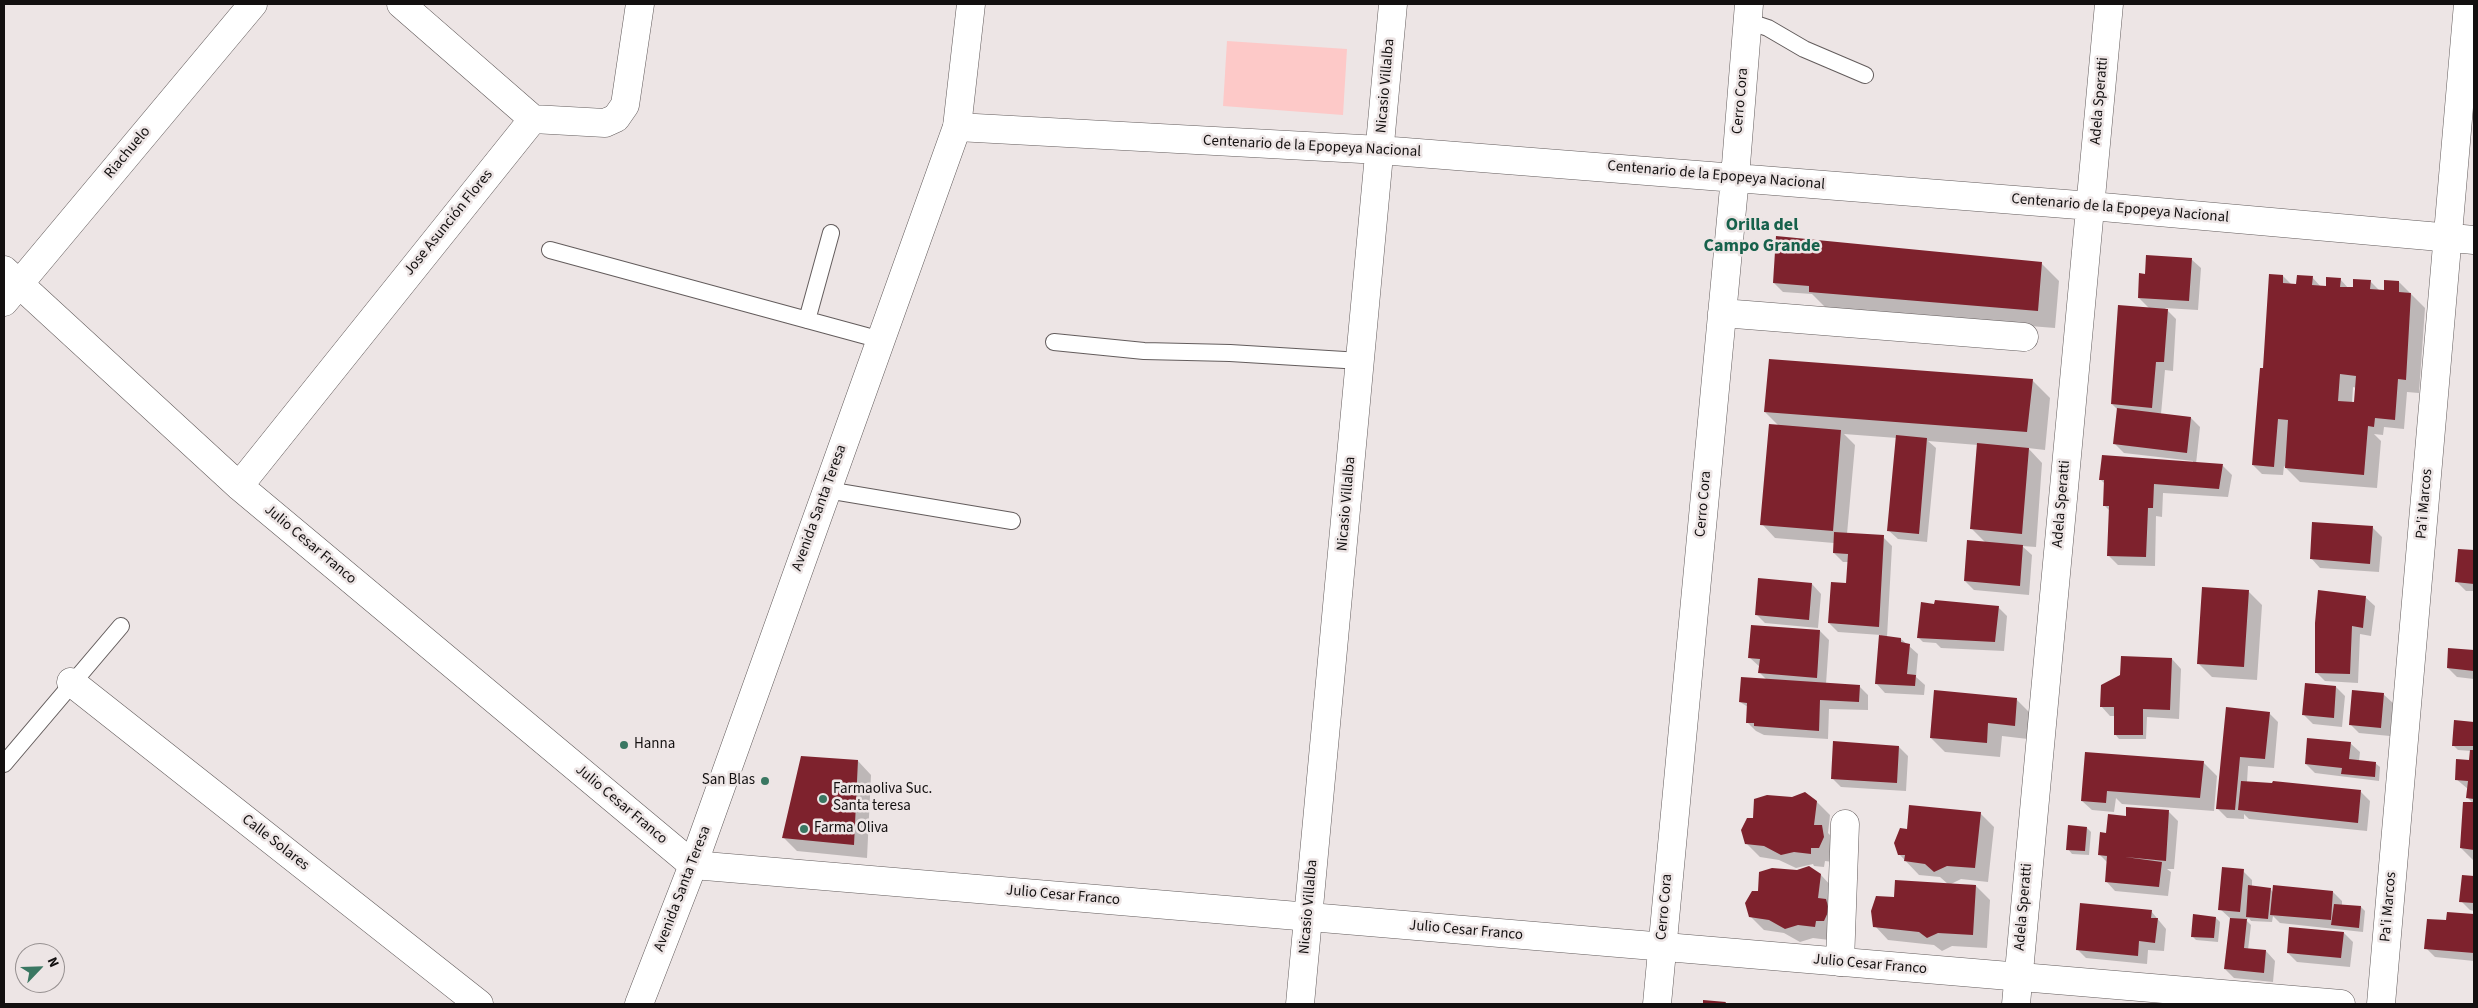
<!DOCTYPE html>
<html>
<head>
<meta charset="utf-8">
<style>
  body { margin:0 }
  #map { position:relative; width:2478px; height:1008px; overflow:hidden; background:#ede5e5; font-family:"Source Sans 3",sans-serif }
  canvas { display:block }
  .frame { position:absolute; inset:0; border:5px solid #131010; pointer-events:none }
  .north { position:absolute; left:15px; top:943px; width:50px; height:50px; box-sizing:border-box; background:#ede5e5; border:1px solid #969090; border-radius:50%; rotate:66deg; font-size:14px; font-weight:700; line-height:20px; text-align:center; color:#131010 }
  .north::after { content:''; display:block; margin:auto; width:18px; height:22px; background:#3a7762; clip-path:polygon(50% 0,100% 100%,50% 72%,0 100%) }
</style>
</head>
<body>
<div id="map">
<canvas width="2478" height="1008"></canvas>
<div class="frame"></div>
<div class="north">N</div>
</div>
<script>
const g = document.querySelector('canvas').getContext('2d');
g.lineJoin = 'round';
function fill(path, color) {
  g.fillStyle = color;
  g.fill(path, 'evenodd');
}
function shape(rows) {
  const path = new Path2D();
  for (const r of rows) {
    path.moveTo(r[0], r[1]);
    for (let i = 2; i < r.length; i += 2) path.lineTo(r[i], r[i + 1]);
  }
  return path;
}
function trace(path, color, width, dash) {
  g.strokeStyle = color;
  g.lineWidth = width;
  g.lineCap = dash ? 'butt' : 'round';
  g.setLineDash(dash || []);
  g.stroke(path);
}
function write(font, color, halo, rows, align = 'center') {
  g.font = font + ' "Source Sans 3",sans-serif';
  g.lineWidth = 5;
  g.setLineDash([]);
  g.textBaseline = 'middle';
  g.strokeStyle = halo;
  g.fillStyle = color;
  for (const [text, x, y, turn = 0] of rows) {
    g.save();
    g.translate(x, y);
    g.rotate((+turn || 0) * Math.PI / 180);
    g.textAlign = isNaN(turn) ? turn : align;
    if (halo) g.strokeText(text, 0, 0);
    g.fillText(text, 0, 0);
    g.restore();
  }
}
fill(shape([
  [1227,41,1347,49,1343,115,1223,106]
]), '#fdc9c8');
fill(shape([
  [2191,259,2201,268,2198,310,2165,308,2176,319,2173,371,2165,370,2161,414,2191,418,2200,427,2196,464,2223,466,2232,475,2228,497,2163,493,2162,517,2156,516,2155,566,2118,565,2109,556,2110,511,2104,505,2105,484,2100,479,2193,463,2193,461,2124,453,2115,444,2118,410,2112,404,2150,309,2139,298,2146,275],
  [2041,263,2059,281,2055,328,1828,310,1812,294,1783,292,1774,283],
  [2283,276,2292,285,2298,285,2312,277,2321,287,2327,287,2340,279,2349,289,2370,281,2380,291,2385,291,2399,282,2425,308,2419,393,2407,392,2404,429,2384,427,2383,435,2374,434,2381,441,2377,488,2300,482,2284,466,2283,475,2262,474,2253,465,2264,369],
  [2353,387,2357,388,2355,405,2352,404],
  [2032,380,2050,398,2045,450,2028,448,2042,463,2036,547,2022,546,2032,555,2029,595,1974,590,1965,581,1986,543,1972,529,1978,445,1928,441,1936,448,1927,542,1898,539,1888,530,1897,438,1844,434,1855,445,1847,534,1883,537,1892,546,1887,637,1901,639,1918,654,1916,677,1925,685,1924,695,1885,693,1876,683,1881,635,1838,632,1829,623,1847,584,1848,562,1843,562,1834,553,1834,543,1775,538,1762,524,1779,426,1765,412],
  [2372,527,2382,537,2379,572,2320,568,2311,558],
  [2459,550,2474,552,2474,591,2466,591,2457,582],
  [1812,584,1821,594,1818,628,1765,623,1756,614],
  [2248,591,2262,605,2257,680,2212,677,2198,663],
  [2365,597,2375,606,2371,636,2360,634,2358,683,2325,681,2316,672],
  [1998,607,2007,616,2004,651,1941,648,1936,643,1923,642,1918,637],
  [1820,631,1829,640,1826,684,1859,686,1868,695,1868,710,1829,709,1828,739,1764,735,1756,731,1747,722,1748,707,1740,702,1767,680,1760,673,1760,667,1750,658],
  [2449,649,2474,651,2474,679,2457,677,2448,668],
  [2172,659,2181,669,2179,719,2147,717,2146,739,2119,739,2115,734,2115,716,2110,716,2101,706],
  [2336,687,2345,696,2342,727,2313,724,2304,715],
  [2383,694,2393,703,2390,736,2359,733,2350,724],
  [2016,699,2030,713,2028,739,2002,736,2000,757,1945,752,1931,738],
  [2227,709,2269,713,2278,722,2274,768,2248,766,2247,782,2361,792,2370,801,2367,831,2249,819,2244,814,2244,819,2227,818,2218,809],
  [2455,722,2474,723,2474,861,2461,848,2474,804,2467,797,2468,789,2456,779,2470,761,2471,751,2458,750,2453,745],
  [2350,743,2360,752,2359,761,2375,763,2380,767,2379,781,2315,773,2306,764],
  [1899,747,1908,756,1906,791,1841,787,1832,778],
  [2086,753,2203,762,2217,776,2214,811,2122,804,2116,798,2114,812,2092,810,2082,801],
  [858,761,871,775,867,858,797,851,783,837],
  [1816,801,1830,815,1828,833,1835,840,1833,862,1825,861,1824,867,1814,866,1813,864,1796,868,1779,860,1760,857,1746,843,1754,819],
  [2128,808,2169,812,2178,821,2174,869,2167,869,2171,872,2168,896,2115,891,2106,881,2108,863,2099,854,2108,834,2127,817],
  [1980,813,1994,827,1988,882,1961,879,1949,885,1940,877,1919,875,1899,854,1908,830],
  [2087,828,2091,832,2089,855,2072,854,2068,849],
  [2243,871,2252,880,2252,887,2270,889,2273,892,2333,892,2342,901,2342,906,2361,907,2365,911,2363,932,2280,923,2273,916,2272,922,2251,921,2249,918,2246,920,2251,925,2248,950,2266,951,2275,961,2273,982,2234,978,2225,969,2231,919,2220,909],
  [1821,875,1834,889,1829,940,1813,938,1800,942,1784,933,1764,930,1750,916,1759,893],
  [2463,876,2474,877,2474,911,2470,910,2461,901],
  [1976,886,1990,900,1987,948,1952,946,1942,951,1934,945,1888,940,1875,926,1895,899],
  [2151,911,2166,929,2164,951,2148,950,2147,964,2086,958,2077,949],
  [2448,913,2474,915,2474,961,2435,957,2426,948,2448,921],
  [2216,918,2220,922,2218,942,2196,940,2192,936],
  [2344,933,2353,942,2350,967,2297,962,2288,953]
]), '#0003');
fill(shape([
  [1776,236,2042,262,2038,311,1809,292,1809,286,1773,283],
  [2146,255,2192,258,2189,301,2138,298,2139,273,2145,274],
  [2269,274,2283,275,2283,283,2296,284,2297,275,2313,276,2312,285,2326,286,2326,277,2341,278,2340,287,2353,287,2353,279,2371,280,2370,289,2384,290,2384,280,2399,281,2399,292,2411,293,2406,380,2398,379,2395,420,2375,418,2374,427,2368,426,2364,475,2285,468,2288,420,2278,419,2274,467,2252,465,2260,368,2263,368],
  [2340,374,2356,376,2354,402,2338,401],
  [2118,305,2168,309,2164,362,2156,362,2152,408,2111,404],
  [1769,359,2033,379,2027,432,1764,412],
  [2117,408,2191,417,2187,453,2113,444],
  [1769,424,1841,430,1833,531,1760,525],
  [1896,435,1927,438,1919,534,1887,531],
  [1977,443,2029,448,2022,534,1970,529],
  [2102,455,2223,464,2219,489,2154,484,2153,508,2148,508,2146,557,2107,556,2109,506,2103,506,2104,480,2099,480],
  [2312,522,2373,526,2370,564,2310,559],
  [1834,532,1884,535,1879,627,1828,623,1831,582,1846,583,1848,554,1833,553],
  [1967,540,2023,545,2020,586,1964,581],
  [2458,549,2474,550,2474,584,2455,582],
  [1758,578,1812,583,1809,620,1755,615],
  [2202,587,2249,590,2244,667,2197,664],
  [2318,590,2366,596,2363,628,2352,626,2350,674,2315,673,2315,623],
  [1935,600,1999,606,1995,642,1917,638,1921,602,1934,604],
  [1751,625,1820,630,1817,678,1758,673,1760,659,1748,658],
  [1879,635,1901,638,1901,642,1910,644,1907,674,1916,675,1915,686,1875,684],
  [2448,648,2474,650,2474,671,2447,668],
  [2121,656,2172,658,2170,710,2143,709,2143,735,2114,735,2114,707,2100,707,2101,685,2120,675],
  [1741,677,1860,685,1859,702,1820,700,1819,731,1754,726,1754,723,1746,723,1747,703,1739,702],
  [2305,683,2336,686,2334,718,2302,715],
  [1934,690,2017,698,2015,726,1988,723,1987,743,1930,738],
  [2352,690,2384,693,2381,728,2349,725],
  [2226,707,2270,712,2265,759,2240,757,2235,810,2216,809],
  [2454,720,2474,722,2474,746,2452,746],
  [2307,738,2351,742,2349,759,2376,762,2375,777,2341,774,2342,768,2305,764],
  [1833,741,1899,746,1897,783,1831,779],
  [2470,750,2474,750,2474,799,2466,798,2468,781,2455,780,2456,759,2469,760],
  [2085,752,2204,761,2200,798,2107,791,2106,803,2081,801],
  [801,756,858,760,854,845,782,838],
  [2241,781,2272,783,2273,781,2361,790,2358,823,2238,810],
  [1805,792,1817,801,1814,825,1822,825,1824,837,1819,848,1811,848,1811,854,1794,852,1781,855,1764,846,1745,844,1741,830,1747,818,1753,818,1754,799,1767,795,1792,797],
  [2463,802,2474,802,2474,850,2460,848],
  [1909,805,1981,812,1975,868,1947,866,1934,872,1925,864,1904,861,1905,855,1898,855,1894,843,1900,828,1907,829],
  [2126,807,2169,810,2166,861,2125,857,2162,862,2159,887,2105,882,2107,856,2098,855,2100,832,2106,833,2108,814,2126,816],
  [2068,825,2087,827,2085,851,2066,850],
  [1809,866,1821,874,1818,898,1826,899,1829,910,1824,921,1816,921,1815,927,1798,925,1785,929,1769,920,1749,917,1745,903,1752,891,1758,891,1759,872,1772,868,1797,870],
  [2222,867,2244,869,2240,912,2218,910],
  [2462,875,2474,876,2474,903,2459,902],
  [1895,880,1976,885,1973,935,1938,933,1927,938,1919,932,1873,927,1871,911,1876,896,1894,897],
  [2248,885,2271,888,2268,919,2246,917],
  [2273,885,2333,891,2331,920,2270,915],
  [2080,903,2152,910,2151,918,2158,918,2155,943,2139,941,2138,956,2076,950],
  [2334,904,2361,906,2359,928,2331,925],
  [2447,912,2474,914,2474,953,2424,949,2427,919,2446,920],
  [2193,914,2216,917,2214,938,2191,937],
  [2230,918,2247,919,2244,948,2266,950,2264,973,2224,969],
  [2289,927,2344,932,2341,958,2287,953],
  [1703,1000,1726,1002,1725,1004,1703,1004]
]), '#7e222d');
const lane = shape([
  [1747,21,1768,28,1804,49,1865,75],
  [550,250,881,340],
  [807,320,831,233],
  [1054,342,1144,351,1230,353,1361,361],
  [827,490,1012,521],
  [4,764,121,626]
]);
const street = shape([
  [401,4,533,119],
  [533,119,605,123,616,118,625,105,640,4],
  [957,127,1380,150,2091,206,2474,240],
  [4,270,239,486,693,865],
  [4,302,253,4],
  [1722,313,2024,337],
  [239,486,533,119],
  [71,682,479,1004],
  [1840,962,1845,824],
  [1300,1004,1393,4],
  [1657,1004,1735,177,1749,4],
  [2016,1004,2109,4],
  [2381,1004,2468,4]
]);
const secondary = shape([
  [693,865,2341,1004]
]);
const primary = shape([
  [639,1004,693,865,957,127,971,4]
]);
trace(lane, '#635c5c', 18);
trace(street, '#635c5c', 29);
trace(secondary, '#635c5c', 29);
trace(primary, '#635c5c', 29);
trace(lane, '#fff', 16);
trace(street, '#fff', 28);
trace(secondary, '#fff', 28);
trace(primary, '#fff', 28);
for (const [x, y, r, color] of [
  [624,745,5,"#3a7762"],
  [765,781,5,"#3a7762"],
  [823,799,5,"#3a7762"],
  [804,829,5,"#3a7762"]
]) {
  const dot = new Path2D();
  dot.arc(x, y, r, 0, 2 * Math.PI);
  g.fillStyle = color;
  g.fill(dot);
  trace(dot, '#ede5e5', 2);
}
write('15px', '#131010', '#ede5e5', [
  ["Nicasio Villalba",1386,86,-85],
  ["Cerro Cora",1741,101,-85],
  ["Adela Speratti",2100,101,-85],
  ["Centenario de la Epopeya Nacional",1312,147,3],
  ["Riachuelo",128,153,-50],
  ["Centenario de la Epopeya Nacional",1716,176,5],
  ["Centenario de la Epopeya Nacional",2120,209,5],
  ["Jose Asunción Flores",449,223,-51],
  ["Nicasio Villalba",1347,504,-85],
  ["Cerro Cora",1704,504,-85],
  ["Adela Speratti",2062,504,-85],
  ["Pa'i Marcos",2425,504,-85],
  ["Avenida Santa Teresa",820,508,-70],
  ["Julio Cesar Franco",310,545,40],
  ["Julio Cesar Franco",621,805,40],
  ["Calle Solares",275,843,38],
  ["Avenida Santa Teresa",683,889,-69],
  ["Julio Cesar Franco",1063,896,5],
  ["Nicasio Villalba",1309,907,-85],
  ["Cerro Cora",1665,907,-85],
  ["Adela Speratti",2024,907,-85],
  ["Pa'i Marcos",2389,907,-85],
  ["Julio Cesar Franco",1466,931,5],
  ["Julio Cesar Franco",1870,965,5]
]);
write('15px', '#131010', '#ede5e5', [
  ["Hanna",634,745],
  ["San Blas",755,781,"right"],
  ["Farmaoliva Suc.",833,790],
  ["Santa teresa",833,807],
  ["Farma Oliva",814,829]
], 'left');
write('bold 18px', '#16614b', '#ede5e5', [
  ["Orilla del",1762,226],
  ["Campo Grande",1762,247]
]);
</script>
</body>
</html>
